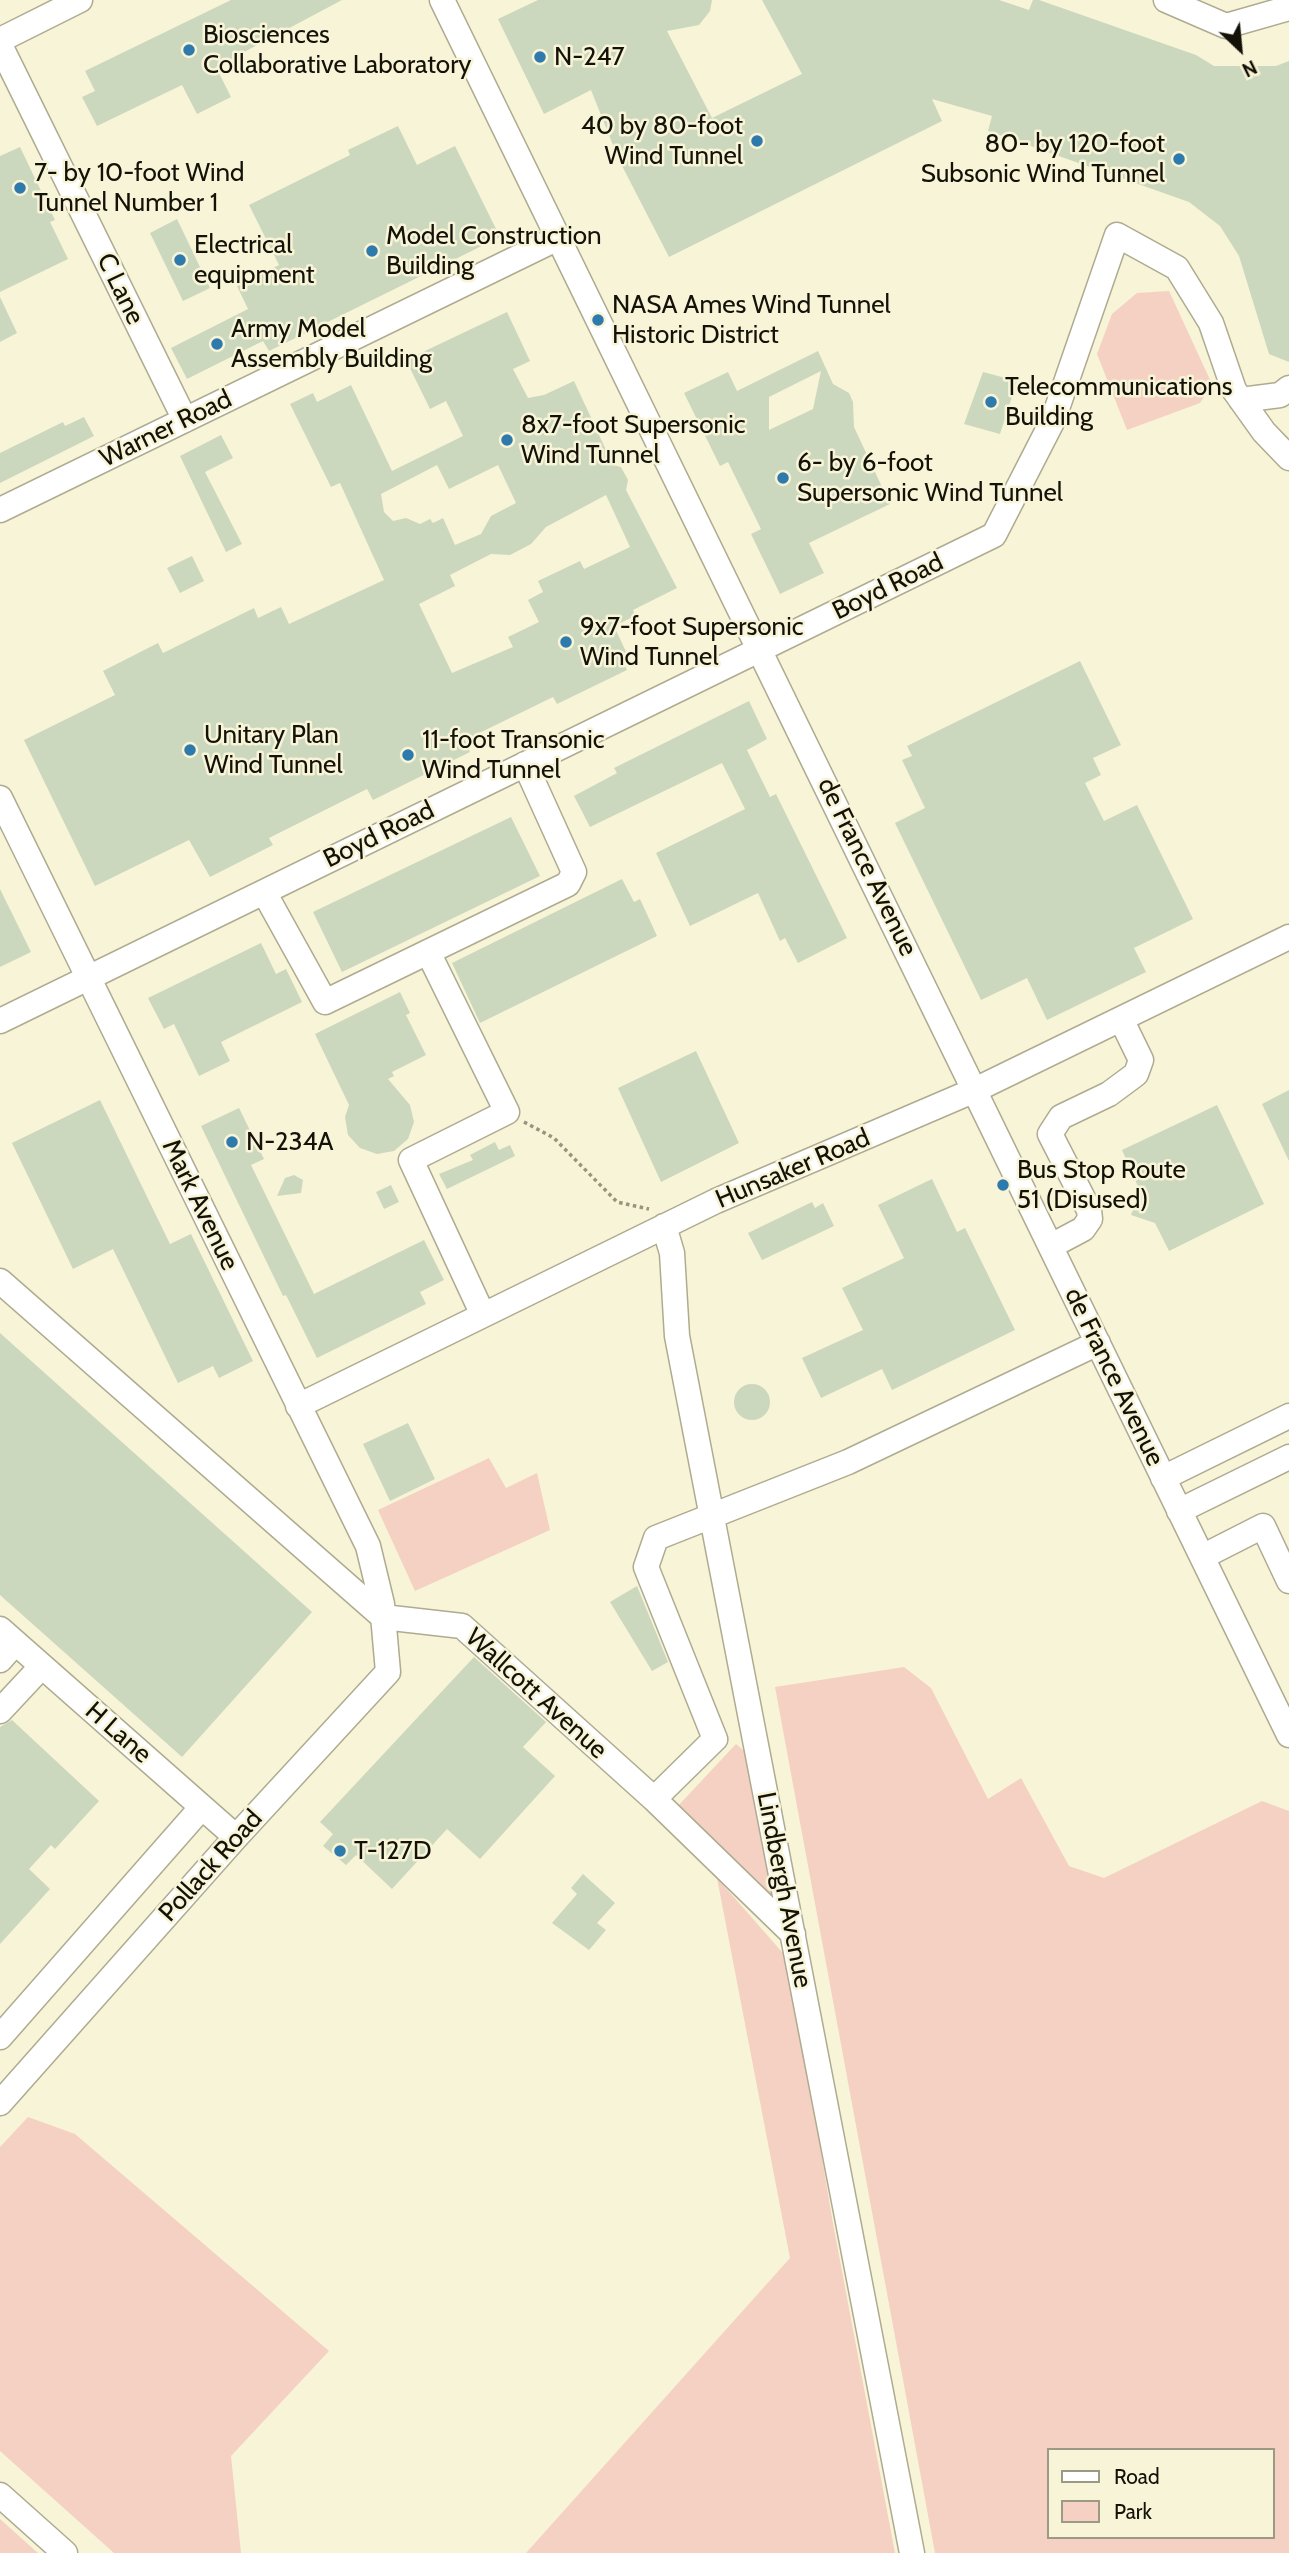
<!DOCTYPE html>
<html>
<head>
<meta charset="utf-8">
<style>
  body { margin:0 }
  #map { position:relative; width:1289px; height:2553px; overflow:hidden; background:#f8f4d7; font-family:Cabin,sans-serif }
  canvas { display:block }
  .legend { position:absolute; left:1047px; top:2448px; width:228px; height:91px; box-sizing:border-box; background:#f8f4d7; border:2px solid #9c9984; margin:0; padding:9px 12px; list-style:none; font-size:21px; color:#131108 }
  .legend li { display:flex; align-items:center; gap:14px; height:35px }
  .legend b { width:35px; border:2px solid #9c9984 }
  .north { position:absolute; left:1205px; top:14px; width:70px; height:70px; -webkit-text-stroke:5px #f8f4d7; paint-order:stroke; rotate:154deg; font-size:19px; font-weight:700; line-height:28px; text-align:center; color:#131108 }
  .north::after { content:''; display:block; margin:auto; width:24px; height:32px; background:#131108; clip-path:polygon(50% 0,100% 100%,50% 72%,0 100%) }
</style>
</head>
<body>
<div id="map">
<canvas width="1289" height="2553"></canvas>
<ul class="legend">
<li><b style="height:9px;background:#fff"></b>Road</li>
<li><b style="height:19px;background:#f5d1c3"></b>Park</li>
</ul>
<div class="north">N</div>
</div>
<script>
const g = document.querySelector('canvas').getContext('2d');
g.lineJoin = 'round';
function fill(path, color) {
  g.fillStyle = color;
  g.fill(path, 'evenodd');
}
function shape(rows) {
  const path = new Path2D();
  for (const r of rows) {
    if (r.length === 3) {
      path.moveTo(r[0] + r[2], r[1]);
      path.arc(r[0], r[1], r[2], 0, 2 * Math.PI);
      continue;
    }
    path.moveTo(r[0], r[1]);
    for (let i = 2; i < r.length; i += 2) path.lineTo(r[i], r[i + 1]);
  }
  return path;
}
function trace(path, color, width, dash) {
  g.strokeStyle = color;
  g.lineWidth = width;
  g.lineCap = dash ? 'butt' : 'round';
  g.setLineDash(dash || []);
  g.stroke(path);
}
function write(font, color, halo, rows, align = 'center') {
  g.font = font + ' Cabin,sans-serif';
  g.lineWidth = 5;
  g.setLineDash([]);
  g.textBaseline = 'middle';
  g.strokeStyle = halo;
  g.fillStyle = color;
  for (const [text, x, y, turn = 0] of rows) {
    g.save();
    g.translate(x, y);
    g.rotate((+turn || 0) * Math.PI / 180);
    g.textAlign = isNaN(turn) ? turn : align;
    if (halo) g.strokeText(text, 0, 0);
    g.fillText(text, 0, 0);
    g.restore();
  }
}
fill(shape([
  [1169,291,1212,384,1200,403,1127,430,1097,354,1112,314,1137,293],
  [489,1458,506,1488,537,1473,550,1530,415,1591,378,1510],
  [904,1667,931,1688,988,1799,1021,1778,1069,1866,1104,1878,1262,1801,1289,1811,1289,2553,935,2553,775,1687],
  [1049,2450,1273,2450,1273,2537,1049,2537],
  [736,1744,748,1754,774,1902,677,1807],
  [717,1878,789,1960,832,2218,895,2553,526,2553,790,2258],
  [28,2117,75,2134,329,2351,231,2456,241,2553,114,2553,0,2451,0,2147],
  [0,2519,38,2553,0,2553]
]), '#f5d1c3');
fill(shape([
  [231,0,342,0,216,67,231,97,197,114,182,85,97,126,82,97,95,91,85,71],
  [538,0,712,0,710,11,699,25,667,31,712,118,802,74,762,0,999,0,1029,10,1033,0,1039,0,1196,55,1214,66,1276,66,1289,61,1289,362,1269,354,1239,256,1220,226,1189,202,988,131,992,116,932,99,942,121,669,257,619,160,591,90,544,114,498,19],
  [398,126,417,165,455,146,500,237,269,351,263,341,187,379,171,348,248,309,237,286,279,265,249,205,350,155,348,150],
  [20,147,55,220,50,222,68,259,0,292,0,156],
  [177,219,210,288,183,301,150,233],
  [0,297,17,333,0,342],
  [507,312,530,361,513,369,528,398,544,395,574,381,613,465,621,467,628,480,626,490,677,588,633,610,635,616,614,626,628,656,622,659,627,670,557,704,553,697,465,740,470,752,373,800,367,789,269,838,273,845,210,877,189,840,95,886,24,740,115,695,103,671,158,643,163,653,254,608,258,618,281,607,289,624,384,580,340,483,331,487,290,404,313,393,317,402,351,385,392,471,463,436,446,401,430,409,406,360],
  [437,465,449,489,498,465,516,503,491,516,481,534,455,545,443,518,433,523,430,519,420,524,406,518,393,521,384,512,381,494],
  [606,495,630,547,584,569,580,561,538,581,543,592,528,600,539,622,508,637,513,647,452,673,419,604,455,586,450,575,491,554,510,555,531,544,546,527],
  [818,351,833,384,849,393,853,402,854,427,890,504,809,543,824,573,780,594,751,534,761,529,728,462,720,466,684,393,728,372,737,391],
  [821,371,813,409,769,430,769,397],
  [983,372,1017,381,1000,434,964,424],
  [84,417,94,436,0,483,0,453,63,422,65,426],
  [221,435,233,458,205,472,242,544,226,552,180,456],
  [192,556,204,581,180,593,167,568],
  [1080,661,1121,745,1093,758,1101,775,1085,783,1104,821,1137,805,1193,919,1134,948,1146,972,1047,1020,1027,978,981,1000,895,823,925,808,902,760,912,756,907,746],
  [749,701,767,739,747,750,770,797,776,794,847,938,798,963,785,938,780,941,758,893,690,926,656,853,745,809,722,763,590,827,574,796,617,773,614,768],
  [511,817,540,876,342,972,313,912],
  [622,879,634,902,640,899,657,936,480,1023,452,963],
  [0,889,31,952,0,967],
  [261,943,276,974,286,969,302,1002,221,1042,230,1061,199,1076,174,1024,164,1029,148,998],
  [400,992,410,1013,406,1015,426,1055,392,1072,394,1076,388,1079,410,1105,414,1122,408,1139,394,1151,377,1154,360,1148,348,1135,345,1117,349,1105,315,1034],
  [696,1051,739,1143,661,1182,618,1088],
  [1289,1090,1289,1161,1262,1104],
  [100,1100,170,1244,191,1234,253,1361,219,1378,213,1366,178,1383,113,1249,73,1269,12,1143],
  [1217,1105,1264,1204,1169,1251,1155,1223,1131,1215,1140,1191,1122,1150],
  [239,1108,264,1159,251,1165,314,1294,424,1240,444,1280,420,1292,426,1304,317,1358,286,1295,283,1296,201,1126],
  [495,1142,499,1150,510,1145,515,1156,447,1189,439,1174,473,1160,470,1155],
  [294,1175,303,1180,301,1193,277,1196,285,1178],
  [932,1179,957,1232,965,1228,1015,1330,892,1390,882,1369,821,1398,802,1358,863,1330,842,1288,904,1258,878,1205],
  [391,1185,399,1202,384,1209,376,1192],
  [812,1202,815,1208,823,1203,834,1226,762,1260,748,1233],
  [0,1333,312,1612,182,1757,0,1595],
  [752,1402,18],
  [408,1423,435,1479,390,1501,363,1444],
  [637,1586,668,1662,652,1671,610,1602],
  [474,1657,546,1722,523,1747,555,1776,480,1859,447,1829,392,1889,356,1855,346,1865,323,1846,333,1834,320,1822],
  [12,1720,99,1801,55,1849,51,1845,29,1869,50,1889,0,1944,0,1727],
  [583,1874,615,1903,597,1923,606,1930,589,1950,552,1923,577,1894,571,1888]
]), '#cbd8be');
const minor = shape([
  [442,0,1289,1735],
  [1166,0,1226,26,1289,8],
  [0,40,80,0],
  [0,45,185,420],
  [1241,400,1280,395,1289,388],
  [0,510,558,238],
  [0,798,368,1546,382,1604,388,1672,236,1837,0,2103],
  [264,892,325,1002,568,884,574,872,525,764],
  [428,952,507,1112,411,1160,483,1315],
  [0,1021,994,535,1053,420,1117,235,1177,268,1211,323,1234,390,1264,432,1289,458],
  [664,1226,672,1253,677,1336,912,2553],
  [1051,1246,1083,1229,1090,1219,1089,1210,1050,1134,1061,1117,1109,1094,1136,1074,1141,1060,1121,1019],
  [0,1281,383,1617,462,1626,654,1799,715,1739,646,1567,656,1538,848,1462,1098,1343],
  [298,1406,716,1201,975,1090,1289,937],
  [1163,1478,1289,1416],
  [1179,1511,1289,1457],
  [1202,1557,1263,1526,1289,1581],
  [0,1629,236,1837],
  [0,1660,15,1643],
  [0,1711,42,1666],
  [654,1799,793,1934],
  [0,2037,202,1807],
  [0,2495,65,2553]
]);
trace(minor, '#afab90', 27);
trace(shape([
  [524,1122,554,1138,617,1202,649,1209]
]), '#97947f', 3.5, [3.5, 3.5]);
trace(minor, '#fff', 24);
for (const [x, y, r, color] of [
  [189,50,7,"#2f7aad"],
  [540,57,7,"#2f7aad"],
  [757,141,7,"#2f7aad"],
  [1179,159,7,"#2f7aad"],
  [20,188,7,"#2f7aad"],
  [372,251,7,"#2f7aad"],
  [180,260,7,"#2f7aad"],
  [598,320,7,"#2f7aad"],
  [217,344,7,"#2f7aad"],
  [991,402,7,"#2f7aad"],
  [507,440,7,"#2f7aad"],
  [783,478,7,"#2f7aad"],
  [566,642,7,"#2f7aad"],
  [190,750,7,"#2f7aad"],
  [408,755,7,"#2f7aad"],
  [232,1142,7,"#2f7aad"],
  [1003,1185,7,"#2f7aad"],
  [340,1851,7,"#2f7aad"]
]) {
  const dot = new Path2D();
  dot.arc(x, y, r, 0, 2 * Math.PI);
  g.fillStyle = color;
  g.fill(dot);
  trace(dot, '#f8f4d7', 2.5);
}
write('26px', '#131108', '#f8f4d7', [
  ["Biosciences",203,35],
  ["Collaborative Laboratory",203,65],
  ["N-247",554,57],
  ["40 by 80-foot",743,126,"right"],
  ["Wind Tunnel",743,156,"right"],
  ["80- by 120-foot",1165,144,"right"],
  ["Subsonic Wind Tunnel",1165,174,"right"],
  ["7- by 10-foot Wind",34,173],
  ["Tunnel Number 1",34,203],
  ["Model Construction",386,236],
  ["Building",386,266],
  ["Electrical",194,245],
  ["equipment",194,275],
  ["NASA Ames Wind Tunnel",612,305],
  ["Historic District",612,335],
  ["Army Model",231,329],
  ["Assembly Building",231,359],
  ["Telecommunications",1005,387],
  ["Building",1005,417],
  ["8x7-foot Supersonic",521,425],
  ["Wind Tunnel",521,455],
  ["6- by 6-foot",797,463],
  ["Supersonic Wind Tunnel",797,493],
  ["9x7-foot Supersonic",580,627],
  ["Wind Tunnel",580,657],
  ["Unitary Plan",204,735],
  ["Wind Tunnel",204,765],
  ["11-foot Transonic",422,740],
  ["Wind Tunnel",422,770],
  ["N-234A",246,1142],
  ["Bus Stop Route",1017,1170],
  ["51 (Disused)",1017,1200],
  ["T-127D",354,1851]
], 'left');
write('26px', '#131108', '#f8f4d7', [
  ["C Lane",120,289,64],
  ["Warner Road",166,429,-26],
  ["Boyd Road",888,587,-26],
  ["Boyd Road",379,835,-26],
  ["de France Avenue",867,867,64],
  ["Hunsaker Road",793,1169,-23],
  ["Mark Avenue",200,1205,64],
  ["de France Avenue",1114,1377,64],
  ["Wallcott Avenue",536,1694,42],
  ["H Lane",118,1733,41],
  ["Pollack Road",211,1866,-48],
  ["Lindbergh Avenue",784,1890,79]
]);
</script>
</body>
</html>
